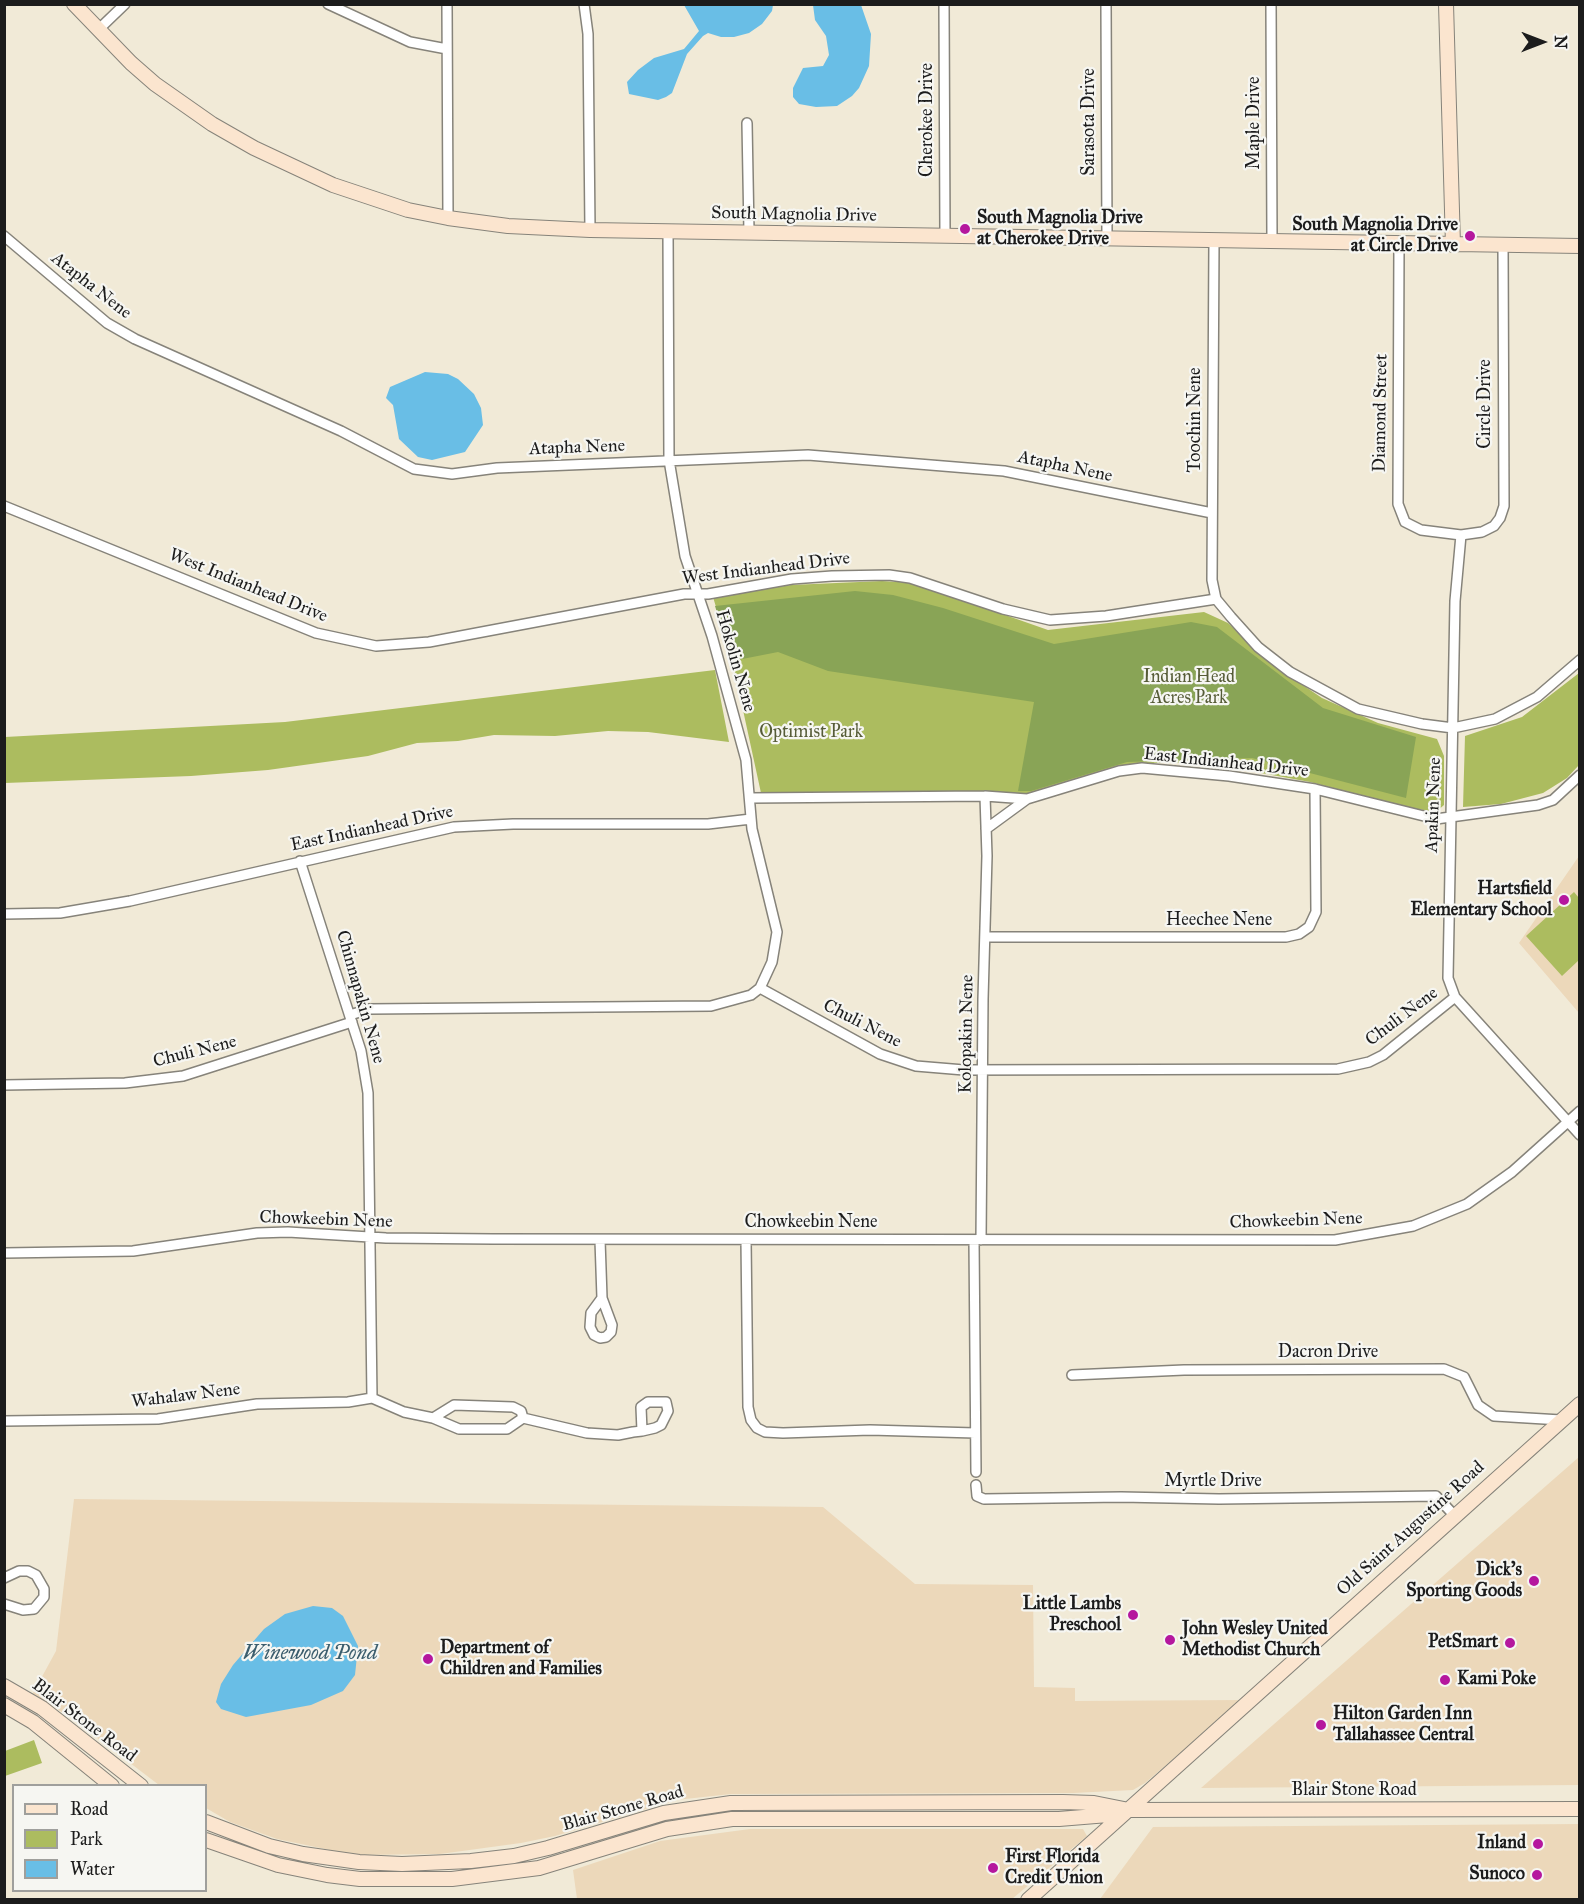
<!DOCTYPE html>
<html>
<head>
<meta charset="utf-8">
<style>
  body { margin:0 }
  #map { position:relative; width:1584px; height:1904px; overflow:hidden; background:#f1ead7; font-family:"IM FELL Great Primer",serif }
  canvas { display:block }
  .frame { position:absolute; inset:0; border:6px solid #1c1c1c; pointer-events:none }
  .legend { position:absolute; left:12px; top:1784px; width:195px; height:108px; box-sizing:border-box; background:#f6f6f2; border:2px solid #9f9f9c; margin:0; padding:8px 10px; list-style:none; font-size:18px; color:#1c1c1c }
  .legend li { display:flex; align-items:center; gap:12px; height:30px }
  .legend b { width:30px; border:2px solid #9f9f9c }
  .north { position:absolute; left:1512px; top:12px; width:60px; height:60px; -webkit-text-stroke:4px #f6f6f2; paint-order:stroke; rotate:90deg; font-size:16px; font-weight:700; line-height:24px; text-align:center; color:#1c1c1c }
  .north::after { content:''; display:block; margin:auto; width:21px; height:27px; background:#1c1c1c; clip-path:polygon(50% 0,100% 100%,50% 72%,0 100%) }
</style>
</head>
<body>
<div id="map">
<canvas width="1584" height="1904"></canvas>
<div class="frame"></div>
<ul class="legend">
<li><b style="height:8px;background:#fbe5cf"></b>Road</li>
<li><b style="height:16px;background:#acbc5f"></b>Park</li>
<li><b style="height:16px;background:#69bee6"></b>Water</li>
</ul>
<div class="north">N</div>
</div>
<script>
const g = document.querySelector('canvas').getContext('2d');
g.lineJoin = 'round';
function fill(path, color) {
  g.fillStyle = color;
  g.fill(path, 'evenodd');
}
function shape(rows) {
  const path = new Path2D();
  for (const r of rows) {
    path.moveTo(r[0], r[1]);
    for (let i = 2; i < r.length; i += 2) path.lineTo(r[i], r[i + 1]);
  }
  return path;
}
function trace(path, color, width, dash) {
  g.strokeStyle = color;
  g.lineWidth = width;
  g.lineCap = dash ? 'butt' : 'round';
  g.setLineDash(dash || []);
  g.stroke(path);
}
function write(font, color, halo, rows, align = 'center') {
  g.font = font + ' "IM FELL Great Primer",serif';
  g.lineWidth = 4.5;
  g.setLineDash([]);
  g.textBaseline = 'middle';
  g.strokeStyle = halo;
  g.fillStyle = color;
  for (const [text, x, y, turn = 0] of rows) {
    g.save();
    g.translate(x, y);
    g.rotate((+turn || 0) * Math.PI / 180);
    g.textAlign = isNaN(turn) ? turn : align;
    if (halo) g.strokeText(text, 0, 0);
    g.fillText(text, 0, 0);
    g.restore();
  }
}
fill(shape([
  [1579,856,1579,1013,1519,943],
  [1579,1457,1579,1785,1201,1788],
  [74,1499,823,1507,915,1584,1033,1585,1034,1687,1075,1688,1075,1701,1243,1700,1145,1783,1133,1790,1073,1793,731,1794,676,1800,555,1836,521,1843,440,1854,354,1855,277,1839,230,1822,206,1808,206,1786,159,1785,67,1715,32,1695,56,1651],
  [1579,1824,1579,1899,1100,1899,1153,1827],
  [750,1829,1083,1829,1087,1836,1012,1899,577,1899,573,1870,660,1841]
]), '#ecd8ba');
fill(shape([
  [882,581,914,583,1048,630,1204,612,1228,623,1273,665,1322,698,1378,723,1437,739,1444,756,1444,805,1436,812,1405,807,1310,782,1223,766,1184,763,1142,763,1121,767,1032,793,761,793,733,664,713,597,791,585],
  [715,670,729,742,648,732,608,731,555,736,494,735,458,741,417,743,368,756,268,770,191,776,5,783,5,737,285,722],
  [1579,673,1579,765,1567,778,1543,793,1501,804,1463,807,1465,736,1522,717],
  [1574,892,1579,898,1579,960,1562,976,1526,936],
  [34,1740,42,1763,5,1776,5,1751]
]), '#acbc5f');
fill(shape([
  [855,591,893,595,943,608,1054,644,1191,622,1217,627,1323,708,1416,737,1406,798,1252,758,1127,762,1031,791,1018,791,1034,702,828,671,778,652,732,661,715,606]
]), '#89a456');
fill(shape([
  [684,5,773,5,772,11,762,24,749,33,734,37,721,37,708,33,703,36,687,54,672,93,666,97,658,100,629,94,627,82,638,70,654,58,684,49,699,31],
  [813,5,861,5,871,34,869,66,859,88,852,96,837,106,816,107,799,104,793,97,793,88,803,68,823,66,829,55,826,36,815,20],
  [425,372,448,374,458,379,474,394,481,408,483,425,465,452,432,460,418,457,399,439,393,405,386,398,390,387],
  [313,1606,332,1608,343,1616,358,1646,355,1675,343,1691,311,1705,246,1717,221,1709,216,1702,221,1684,233,1665,264,1629,285,1614]
]), '#69bee6');
const street = shape([
  [328,4,410,42,447,49],
  [447,4,448,218],
  [584,4,588,34,590,230],
  [944,4,945,236],
  [1106,4,1107,239],
  [1271,4,1272,241],
  [98,30,125,4],
  [747,123,749,232],
  [4,236,107,323,135,339,341,431,414,469,452,474,497,468,808,455,1004,471,1212,513],
  [1214,241,1212,580,1216,599,1231,617,1258,647,1290,672,1358,709,1422,724,1453,728,1495,719,1537,697,1580,660],
  [1399,244,1398,504,1405,522,1421,530,1461,535,1482,532,1494,526,1500,518,1504,506,1503,245],
  [4,506,316,633,376,646,429,642,684,594,708,594,792,579,832,576,889,575,910,578,1003,609,1050,620,1106,616,1216,599],
  [1461,535,1455,601,1448,978,1455,997,1580,1135],
  [751,798,985,796,1027,799,1119,771,1142,768,1229,776,1315,789,1436,819,1538,805,1553,800,1580,775],
  [986,829,1027,799],
  [300,861,361,1051,368,1093,372,1398],
  [4,914,60,913,130,901,454,827,513,824,708,824,751,819],
  [985,937,1286,937,1299,934,1309,927,1316,912,1315,789],
  [760,988,880,1054,916,1066,964,1070,1338,1069,1369,1062,1383,1055,1455,997],
  [350,1015,369,1009,711,1006,751,995,760,988,772,962,777,932,752,829,746,760,712,636,685,556,669,460,668,231],
  [4,1085,125,1083,183,1076,352,1022],
  [600,1240,602,1298],
  [746,1240,748,1407,751,1420,757,1428,765,1432,783,1433,870,1430,975,1433],
  [974,1240,976,1472],
  [981,1240,983,999,987,856,985,796],
  [4,1253,133,1251,257,1233,288,1232,386,1238,493,1239,1335,1240,1413,1226,1467,1204,1512,1172,1580,1111],
  [602,1298,612,1325,611,1332,606,1337,600,1338,594,1335,590,1327,591,1313,602,1298],
  [1072,1375,1184,1370,1444,1369,1464,1377,1478,1405,1494,1416,1561,1420],
  [433,1418,454,1405,513,1407,521,1411,523,1418],
  [523,1418,587,1433,618,1435,633,1432,642,1431,655,1428,661,1425,668,1411,666,1402,648,1402,641,1407,642,1431],
  [4,1421,158,1419,257,1404,348,1402,372,1398,404,1412,433,1418,459,1429,507,1429,523,1418],
  [976,1485,977,1496,984,1499,1121,1497,1219,1499,1436,1496,1454,1515],
  [4,1578,19,1571,28,1571,36,1575,44,1589,44,1597,34,1609,23,1610,4,1604]
]);
const secondary = shape([
  [74,4,131,63,155,84,212,124,254,148,333,185,408,210,448,218,508,226,590,230,1580,246],
  [1446,4,1453,245],
  [4,1686,42,1708,141,1786],
  [4,1705,33,1722,112,1786],
  [206,1822,269,1846,303,1854,359,1862,402,1864,471,1861,514,1856,548,1848,664,1813,731,1803,1063,1802,1094,1803,1129,1810,1580,1809],
  [206,1840,278,1865,327,1875,360,1879,452,1879,539,1868,667,1829,732,1819,1059,1819,1108,1815,1127,1810],
  [1028,1900,1580,1404]
]);
trace(street, '#86837a', 12);
trace(secondary, '#86837a', 16);
trace(street, '#fff', 9);
trace(secondary, '#fbe5cf', 14);
for (const [x, y, r, color] of [
  [965,229,6,"#b5179e"],
  [1470,236,6,"#b5179e"],
  [1564,900,6,"#b5179e"],
  [1534,1581,6,"#b5179e"],
  [1133,1615,6,"#b5179e"],
  [1170,1640,6,"#b5179e"],
  [1510,1643,6,"#b5179e"],
  [428,1659,6,"#b5179e"],
  [1445,1680,6,"#b5179e"],
  [1321,1725,6,"#b5179e"],
  [1538,1844,6,"#b5179e"],
  [993,1868,6,"#b5179e"],
  [1537,1875,6,"#b5179e"]
]) {
  const dot = new Path2D();
  dot.arc(x, y, r, 0, 2 * Math.PI);
  g.fillStyle = color;
  g.fill(dot);
  trace(dot, '#f6f6f2', 2);
}
write('18px', '#1c1c1c', '#f6f6f2', [
  ["Cherokee Drive",928,120,-90],
  ["Sarasota Drive",1090,122,-90],
  ["Maple Drive",1255,123,-90],
  ["South Magnolia Drive",794,215,1],
  ["Atapha Nene",91,286,38],
  ["Circle Drive",1486,404,-90],
  ["Diamond Street",1381,413,-89],
  ["Toochin Nene",1196,420,-90],
  ["Atapha Nene",577,448,-2],
  ["Atapha Nene",1065,467,12],
  ["West Indianhead Drive",766,569,-7],
  ["West Indianhead Drive",248,586,22],
  ["Hokolin Nene",735,661,74],
  ["East Indianhead Drive",1226,763,6],
  ["Apakin Nene",1434,805,-88],
  ["East Indianhead Drive",372,829,-12],
  ["Heechee Nene",1219,921],
  ["Chinnapakin Nene",360,997,74],
  ["Chuli Nene",1402,1017,-37],
  ["Chuli Nene",862,1024,27],
  ["Kolopakin Nene",967,1034,-89],
  ["Chuli Nene",195,1052,-14],
  ["Chowkeebin Nene",326,1220,2],
  ["Chowkeebin Nene",1296,1221,-2],
  ["Chowkeebin Nene",811,1223],
  ["Dacron Drive",1328,1353],
  ["Wahalaw Nene",186,1396,-7],
  ["Myrtle Drive",1213,1482],
  ["Old Saint Augustine Road",1411,1529,-42],
  ["Blair Stone Road",84,1721,37],
  ["Blair Stone Road",1354,1791],
  ["Blair Stone Road",623,1809,-16]
]);
write('bold 18px', '#1c1c1c', '#f6f6f2', [
  ["South Magnolia Drive",977,219,"left"],
  ["at Cherokee Drive",977,240,"left"],
  ["South Magnolia Drive",1458,226],
  ["at Circle Drive",1458,247],
  ["Hartsfield",1552,890],
  ["Elementary School",1552,911],
  ["Dick's",1522,1571],
  ["Sporting Goods",1522,1592],
  ["Little Lambs",1121,1605],
  ["Preschool",1121,1626],
  ["John Wesley United",1182,1630,"left"],
  ["Methodist Church",1182,1651,"left"],
  ["PetSmart",1498,1643],
  ["Department of",440,1649,"left"],
  ["Children and Families",440,1670,"left"],
  ["Kami Poke",1457,1680,"left"],
  ["Hilton Garden Inn",1333,1715,"left"],
  ["Tallahassee Central",1333,1736,"left"],
  ["Inland",1526,1844],
  ["First Florida",1005,1858,"left"],
  ["Credit Union",1005,1879,"left"],
  ["Sunoco",1525,1875]
], 'right');
write('18px', '#565c37', '#f6f6f2', [
  ["Indian Head",1189,678],
  ["Acres Park",1189,699],
  ["Optimist Park",811,733]
]);
write('italic 20px', '#3b5d6d', '#f6f6f2', [
  ["Winewood Pond",310,1654]
]);
</script>
</body>
</html>
